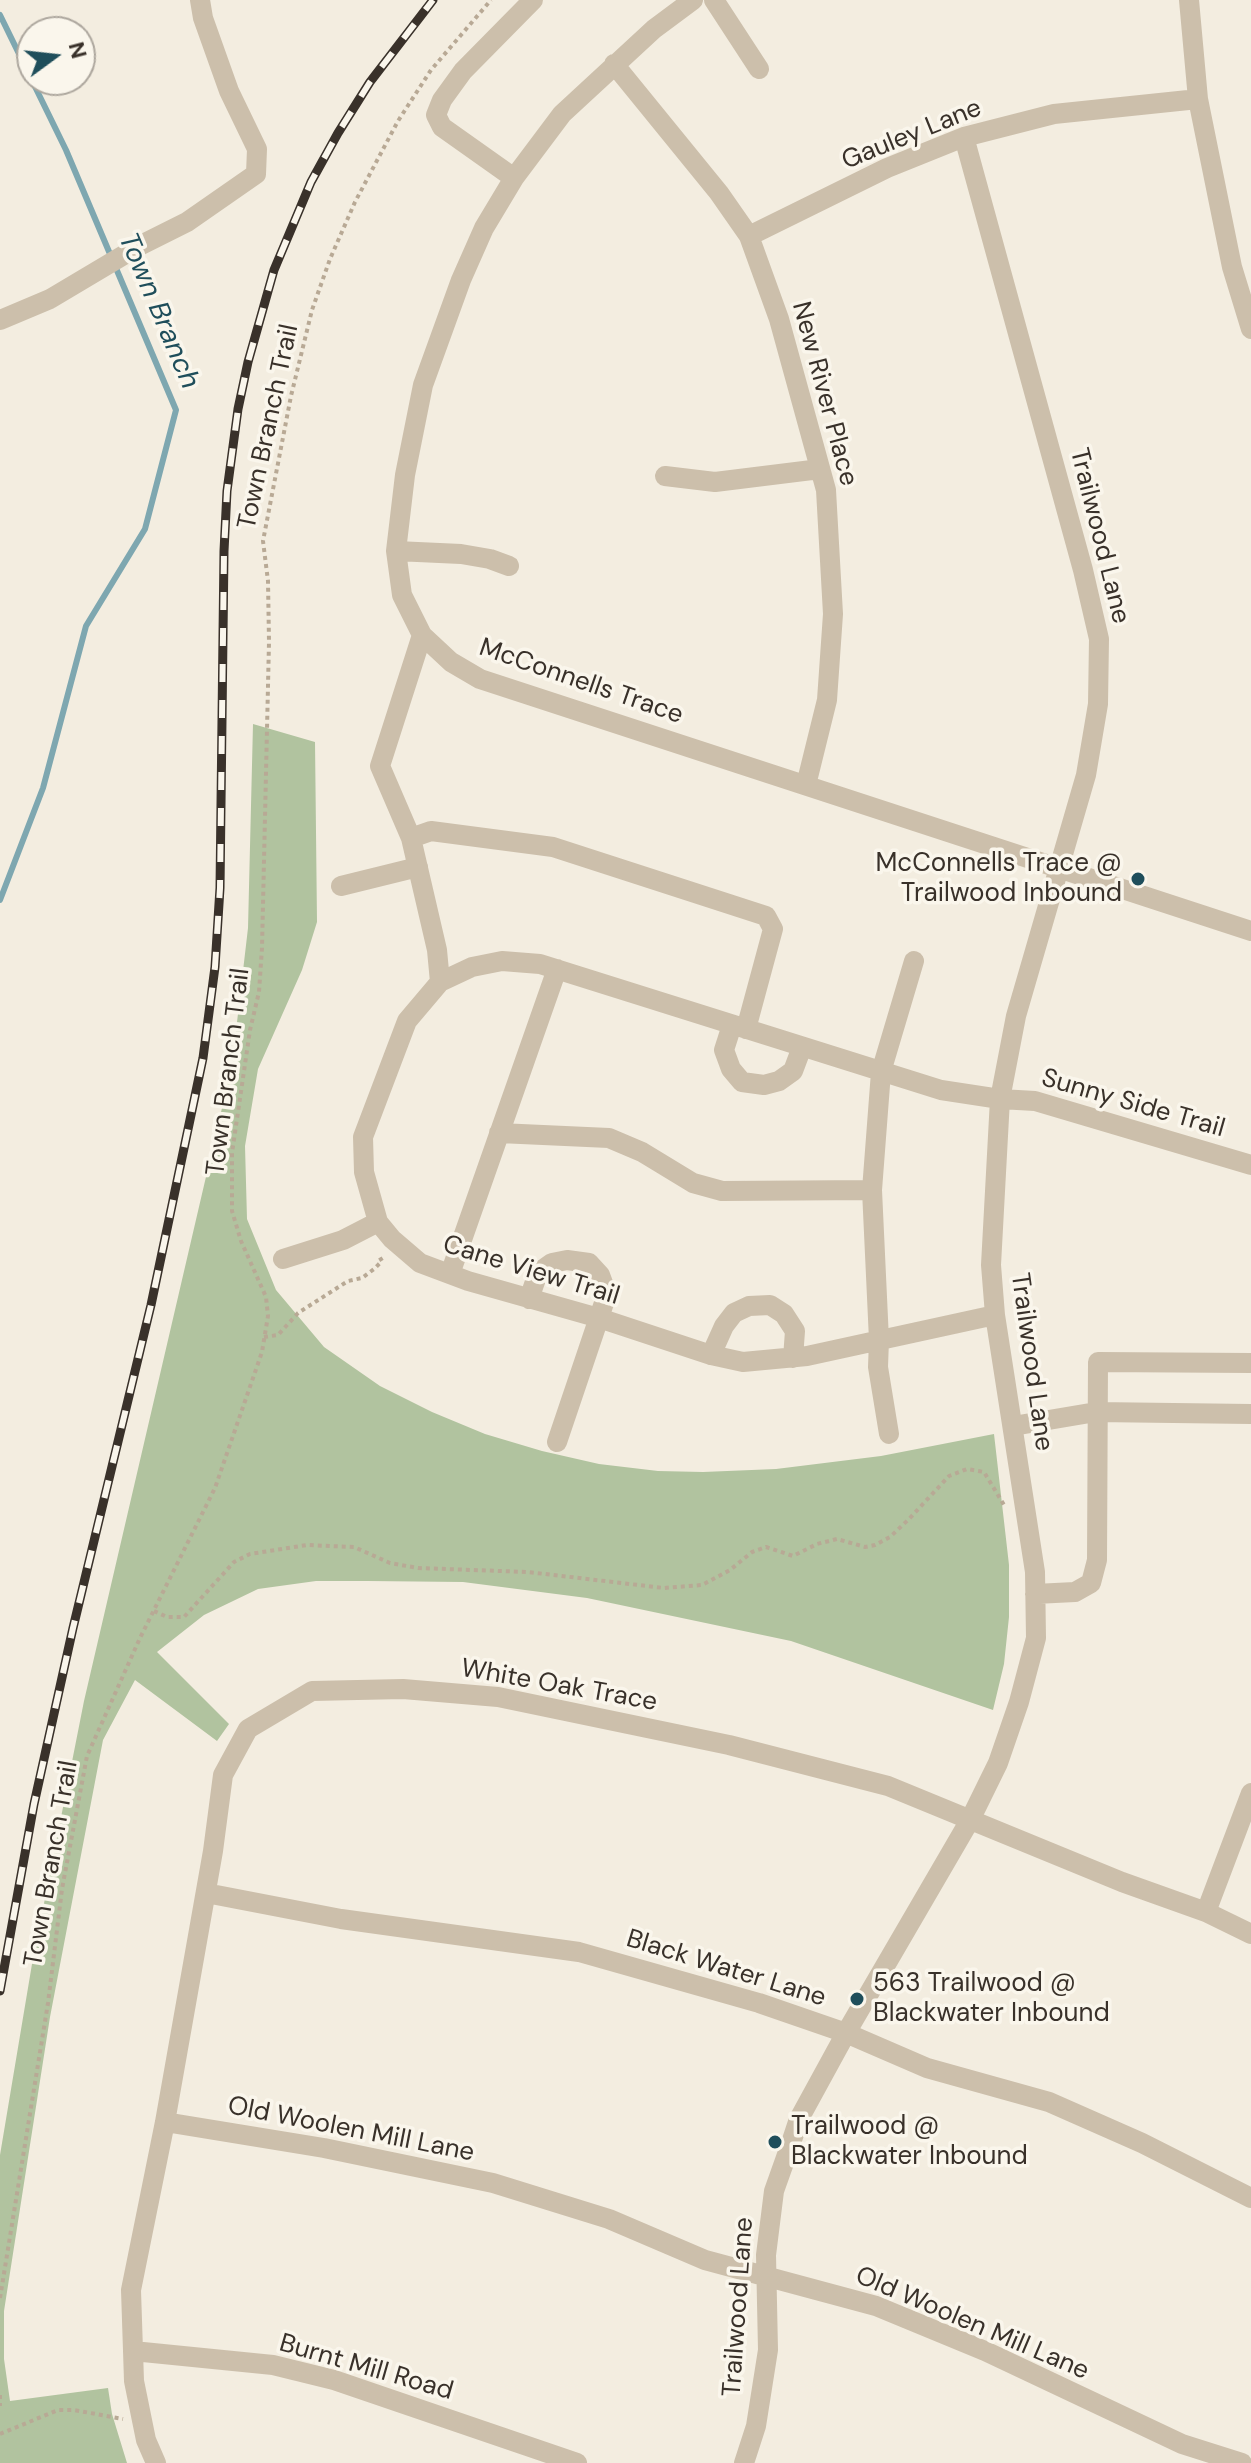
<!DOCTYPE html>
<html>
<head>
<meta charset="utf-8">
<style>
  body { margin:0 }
  #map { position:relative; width:1251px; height:2463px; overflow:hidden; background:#f3ede0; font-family:"DM Sans",sans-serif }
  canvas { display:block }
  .north { position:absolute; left:16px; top:16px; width:80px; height:80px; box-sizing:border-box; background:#faf6ec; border:2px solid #ada79e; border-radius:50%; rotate:75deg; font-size:22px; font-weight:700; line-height:32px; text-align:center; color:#39312a }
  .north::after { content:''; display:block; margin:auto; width:28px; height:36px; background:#1f4e5b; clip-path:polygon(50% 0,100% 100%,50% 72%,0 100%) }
</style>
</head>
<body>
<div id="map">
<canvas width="1251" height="2463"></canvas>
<div class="north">N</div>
</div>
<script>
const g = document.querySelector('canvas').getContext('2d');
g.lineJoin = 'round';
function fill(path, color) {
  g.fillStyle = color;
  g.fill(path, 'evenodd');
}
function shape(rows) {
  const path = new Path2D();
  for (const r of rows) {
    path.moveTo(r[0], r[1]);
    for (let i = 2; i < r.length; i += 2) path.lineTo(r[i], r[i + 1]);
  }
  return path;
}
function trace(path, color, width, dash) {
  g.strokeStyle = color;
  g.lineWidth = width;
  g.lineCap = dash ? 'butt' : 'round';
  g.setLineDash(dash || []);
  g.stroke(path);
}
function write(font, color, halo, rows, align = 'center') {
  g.font = font + ' "DM Sans",sans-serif';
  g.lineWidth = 7;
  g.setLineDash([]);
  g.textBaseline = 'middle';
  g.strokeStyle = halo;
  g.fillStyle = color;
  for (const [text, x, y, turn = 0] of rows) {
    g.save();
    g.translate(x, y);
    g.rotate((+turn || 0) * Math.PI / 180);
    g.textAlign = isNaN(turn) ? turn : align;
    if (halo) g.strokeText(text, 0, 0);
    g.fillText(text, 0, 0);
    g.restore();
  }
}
fill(shape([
  [253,724,315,742,317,922,302,970,258,1069,245,1146,247,1219,276,1290,324,1347,380,1386,432,1412,485,1434,542,1451,599,1464,658,1471,703,1472,776,1469,881,1456,994,1434,1009,1565,1009,1617,1004,1664,993,1710,791,1641,587,1598,463,1582,368,1581,316,1581,258,1589,204,1615,157,1652,229,1724,217,1741,135,1680,103,1740,50,2017,4,2311,4,2359,10,2401,108,2388,112,2414,127,2463,0,2463,0,2155,32,1964,84,1701,232,1065,248,928]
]), '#b1c39f');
trace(shape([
  [0,15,66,150,176,410,145,529,86,626,43,788,0,900]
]), '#7ea7b0', 6);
trace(shape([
  [264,1337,278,1335,298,1313,348,1281,362,1278,374,1269,382,1261,379,1256],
  [154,1611,167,1617,184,1617,234,1562,250,1554,307,1545,354,1547,390,1563,418,1568,528,1572,664,1588,702,1585,730,1570,752,1552,766,1547,793,1556,817,1544,837,1539,865,1547,875,1545,890,1537,909,1519,949,1476,967,1469,984,1472,1004,1505],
  [0,2298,48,2003,62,1889,87,1756,140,1638,215,1488,262,1352,268,1316,266,1297,241,1241,232,1211,232,1153,250,1030,259,992,262,948,269,642,268,581,263,541,291,396,312,310,330,259,355,202,398,121,431,70,491,0],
  [0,2395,0,2406],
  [0,2434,58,2410,74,2410,123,2419]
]), '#b8a995', 4, [4, 4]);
trace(shape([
  [693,0,654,29,562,114,514,178,484,228,461,280,423,385,405,475,396,551,402,595,422,635,451,662,480,679,1251,931],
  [714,0,759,69],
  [1189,0,1198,99,1232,267,1251,329],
  [614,64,719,193,749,236,779,319,826,490,833,614,827,700,806,785],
  [514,178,442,127,436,115,442,100,463,71,533,0],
  [749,236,887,168,964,137,1054,114,1198,99],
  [0,320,50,299,139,246,187,222,256,174,257,149,229,91,203,18,200,0],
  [665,476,715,482,820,469],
  [396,551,461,554,490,559,509,566],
  [422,635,380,766,411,838,437,950,440,982],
  [411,838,431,831,553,847,766,916,773,929,746,1029],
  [341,886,418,867],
  [732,1025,724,1050,731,1069,742,1082,764,1085,779,1081,793,1071,802,1047],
  [499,1133,609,1138,642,1152,693,1183,722,1191,872,1190],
  [283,1259,343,1240,378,1222],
  [450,1274,557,969],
  [529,1299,538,1273,552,1263,567,1260,589,1263,600,1275,607,1294,557,1442],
  [995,1315,807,1356,743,1362,711,1355,599,1318,468,1281,420,1263,392,1239,378,1222,364,1172,363,1137,407,1021,440,982,472,967,502,961,540,964,941,1090,1000,1099,1035,1101,1251,1165],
  [711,1355,724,1326,734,1313,749,1306,770,1305,784,1314,795,1331,793,1358],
  [1013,1426,1096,1412,1251,1414],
  [889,1434,878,1367,879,1340,872,1190,881,1072,914,961],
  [1035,1594,1075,1592,1091,1583,1097,1560,1098,1362,1251,1363],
  [206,1893,341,1919,579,1952,759,2003,846,2033,927,2068,1049,2102,1142,2143,1251,2198],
  [1206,1912,1251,1793],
  [165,2122,324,2148,493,2183,609,2219,705,2260,876,2306,985,2351,1182,2444,1242,2463],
  [133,2351,273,2365,334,2380,577,2463],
  [156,2463,146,2440,134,2381,131,2290,165,2122,213,1851,223,1775,248,1729,312,1691,403,1689,498,1697,729,1745,888,1786,1122,1882,1206,1912,1251,1934],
  [744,2463,756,2426,768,2350,766,2255,774,2191,790,2146,799,2119,846,2033,970,1820,998,1763,1019,1702,1036,1638,1035,1572,995,1315,991,1265,1000,1099,1016,1016,1086,775,1098,704,1099,639,1083,570,964,137]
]), '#ccbfab', 20);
const rail = shape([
  [0,1991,34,1804,73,1628,151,1305,203,1058,215,967,220,888,224,551,227,491,238,409,248,362,274,270,311,182,338,133,370,82,433,0]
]);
trace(rail, '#39312a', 9);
trace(rail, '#faf6ec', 6, [18]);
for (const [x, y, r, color] of [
  [1138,879,8,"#1f4e5b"],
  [857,1999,8,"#1f4e5b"],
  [775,2142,8,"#1f4e5b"]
]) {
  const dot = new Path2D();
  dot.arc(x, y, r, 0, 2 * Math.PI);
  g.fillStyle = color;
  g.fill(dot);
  trace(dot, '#faf6ec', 3);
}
write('26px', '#39312a', '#faf6ec', [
  ["Gauley Lane",912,135,-22],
  ["New River Place",824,394,75],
  ["Town Branch Trail",269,427,-78],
  ["Trailwood Lane",1099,536,76],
  ["McConnells Trace",581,682,19],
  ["Town Branch Trail",229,1072,-83],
  ["Sunny Side Trail",1133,1104,16],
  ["Cane View Trail",531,1271,17],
  ["Trailwood Lane",1031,1362,82],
  ["White Oak Trace",559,1686,10],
  ["Town Branch Trail",52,1864,-80],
  ["Black Water Lane",726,1969,17],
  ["Old Woolen Mill Lane",351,2130,11],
  ["Trailwood Lane",739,2307,-86],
  ["Old Woolen Mill Lane",972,2324,23],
  ["Burnt Mill Road",366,2368,16]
]);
write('26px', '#39312a', '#faf6ec', [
  ["McConnells Trace @",1122,864,"right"],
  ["Trailwood Inbound",1122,894,"right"],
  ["563 Trailwood @",873,1984],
  ["Blackwater Inbound",873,2014],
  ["Trailwood @",791,2127],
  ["Blackwater Inbound",791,2157]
], 'left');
write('italic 28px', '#1f4e5b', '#faf6ec', [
  ["Town Branch",158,311,67]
]);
</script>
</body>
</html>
